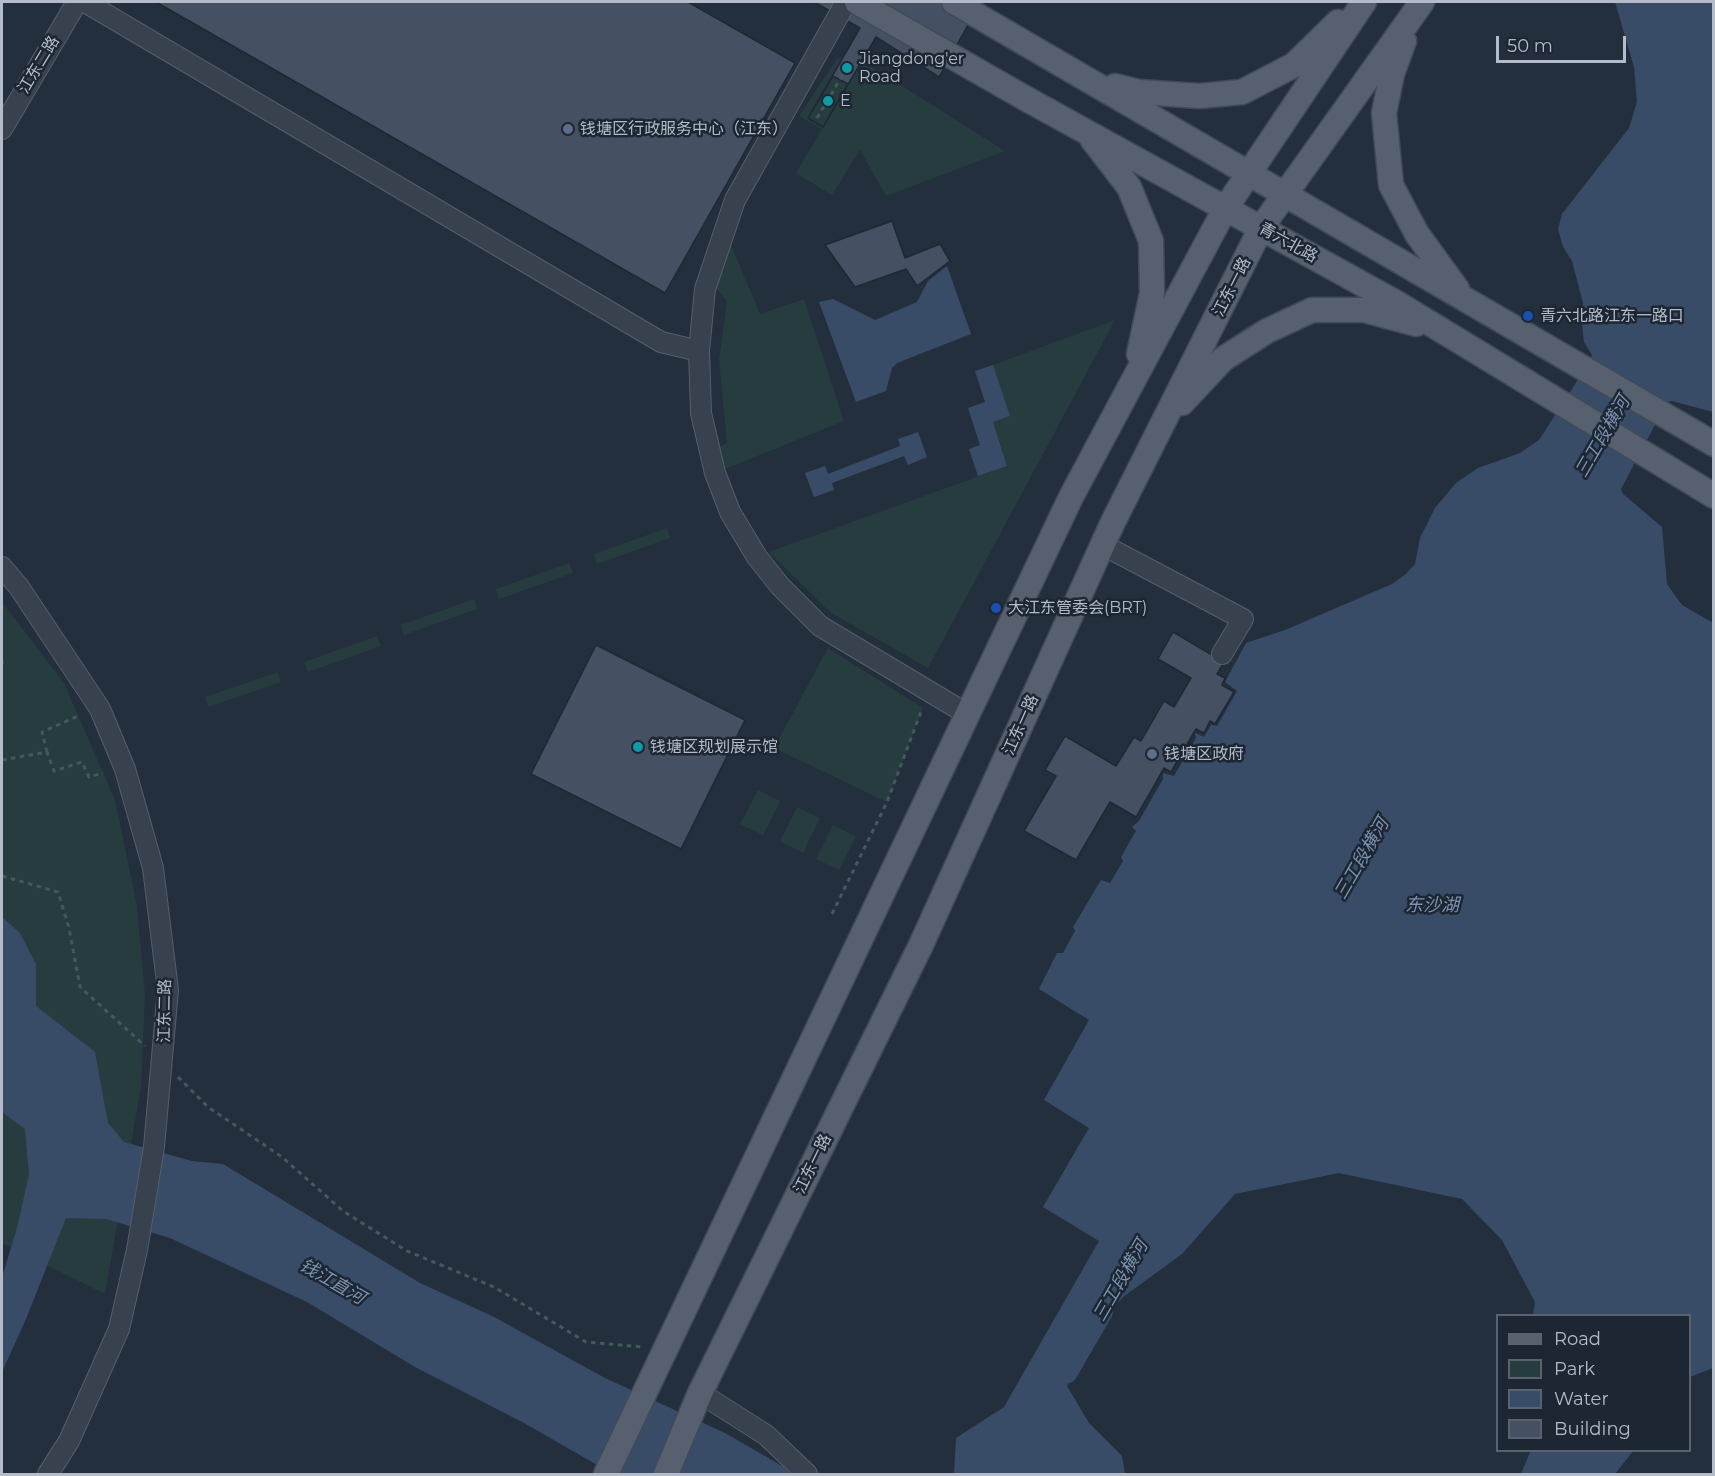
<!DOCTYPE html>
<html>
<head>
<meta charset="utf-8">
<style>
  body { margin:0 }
  #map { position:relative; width:1715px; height:1476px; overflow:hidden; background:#242f3e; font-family:Montserrat,sans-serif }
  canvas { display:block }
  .frame { position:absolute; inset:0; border:3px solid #b4bcc9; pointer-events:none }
  .legend { position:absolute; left:1496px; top:1314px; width:195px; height:138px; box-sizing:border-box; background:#1d2633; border:2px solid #59626f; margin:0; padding:8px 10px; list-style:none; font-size:18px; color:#b4bcc9 }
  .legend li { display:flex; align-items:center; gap:12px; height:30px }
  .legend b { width:30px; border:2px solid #59626f }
  .scale { position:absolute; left:1496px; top:36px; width:130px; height:27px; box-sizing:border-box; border:3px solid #b4bcc9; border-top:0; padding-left:8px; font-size:18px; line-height:21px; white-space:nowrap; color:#b4bcc9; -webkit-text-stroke:4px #1d2633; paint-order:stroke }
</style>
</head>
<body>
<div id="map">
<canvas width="1715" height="1476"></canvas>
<div class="frame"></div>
<ul class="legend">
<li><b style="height:8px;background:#56606e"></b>Road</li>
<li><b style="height:16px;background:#263c3f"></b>Park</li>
<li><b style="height:16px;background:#394c67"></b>Water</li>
<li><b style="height:16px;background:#455162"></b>Building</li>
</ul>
<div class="scale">50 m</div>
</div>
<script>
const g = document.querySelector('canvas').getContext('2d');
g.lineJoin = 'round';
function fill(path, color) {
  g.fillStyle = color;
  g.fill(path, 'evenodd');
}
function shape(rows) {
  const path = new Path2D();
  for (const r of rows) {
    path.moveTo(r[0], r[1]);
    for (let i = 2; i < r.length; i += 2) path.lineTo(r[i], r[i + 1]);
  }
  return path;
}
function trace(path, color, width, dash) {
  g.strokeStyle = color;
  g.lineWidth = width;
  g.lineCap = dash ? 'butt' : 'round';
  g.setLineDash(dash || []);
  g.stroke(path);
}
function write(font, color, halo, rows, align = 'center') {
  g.font = font + ' Montserrat,"Noto Sans SC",sans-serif';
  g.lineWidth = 5;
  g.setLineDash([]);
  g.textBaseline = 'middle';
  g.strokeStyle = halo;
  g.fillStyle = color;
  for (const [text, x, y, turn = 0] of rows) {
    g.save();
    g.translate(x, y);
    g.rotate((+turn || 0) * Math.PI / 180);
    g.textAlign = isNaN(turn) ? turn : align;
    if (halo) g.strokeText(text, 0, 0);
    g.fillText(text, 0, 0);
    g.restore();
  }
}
fill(shape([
  [850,53,1005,151,886,196,860,150,832,195,796,173,822,129,799,116,837,59],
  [729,240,760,314,804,299,844,421,725,469,717,448,727,443,719,360,727,301,716,288],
  [1115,320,928,668,831,613,769,552,1007,466,993,422,1010,416,993,365],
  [667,528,670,538,597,564,594,554],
  [569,563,573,573,499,599,496,589],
  [474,599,477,609,404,635,401,625],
  [2,602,64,683,115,800,137,906,145,995,141,1087,105,1294,2,1243],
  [377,636,381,646,308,672,304,662],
  [828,648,923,708,887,802,774,748],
  [278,672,281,682,208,707,205,697],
  [758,790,780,801,763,835,740,824],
  [797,807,820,818,803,853,780,841],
  [833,825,856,836,839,870,816,859]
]), '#263c3f');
fill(shape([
  [1615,2,1713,2,1713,412,1672,401,1667,402,1621,489,1623,494,1662,527,1667,584,1682,605,1713,623,1713,1368,1690,1377,1690,1316,1533,1315,1535,1302,1502,1240,1462,1199,1339,1173,1235,1194,1182,1254,1123,1297,1085,1341,1067,1386,1089,1423,1122,1456,1125,1474,954,1474,956,1438,1004,1407,1099,1241,1043,1207,1089,1128,1044,1100,1089,1020,1039,989,1057,953,1063,953,1075,931,1073,927,1101,880,1110,883,1123,861,1121,857,1136,831,1132,827,1139,821,1163,779,1163,773,1174,776,1196,738,1195,733,1204,737,1211,725,1217,726,1237,691,1225,682,1246,643,1285,630,1392,584,1406,574,1415,564,1420,538,1435,508,1456,483,1478,468,1520,453,1539,440,1590,361,1592,355,1584,342,1582,324,1583,303,1572,261,1563,247,1558,229,1562,214,1629,128,1637,102,1634,67],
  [947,266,971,334,897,363,892,368,886,391,856,402,819,302,833,299,875,320,917,302,928,281],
  [993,365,1010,416,993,422,1007,466,978,476,969,449,980,445,968,408,985,402,975,371],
  [918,432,927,457,908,465,904,456,832,483,834,490,814,497,805,473,825,466,828,474,900,446,898,439],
  [2,917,20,933,36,964,36,1006,95,1052,108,1123,124,1142,192,1161,223,1164,420,1283,494,1317,605,1378,725,1433,784,1467,791,1474,613,1474,524,1423,415,1367,307,1302,170,1238,106,1219,66,1218,26,1319,2,1372,2,1277,17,1228,29,1174,25,1129,2,1112],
  [1531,1450,1633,1450,1633,1451,1615,1474,1521,1474]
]), '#394c67');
trace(shape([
  [1068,1374,1104,1312]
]), '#394c67', 18);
const building = shape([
  [156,2,688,2,795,63,665,293,156,2],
  [814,2,948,2,973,16,939,77,876,37,823,127,808,118,860,28,814,2],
  [833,76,848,84,823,127,808,118,833,76],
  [892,221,905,258,940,244,950,261,917,286,906,269,855,287,825,245,892,221],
  [1173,632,1224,662,1217,674,1225,678,1222,685,1234,692,1215,724,1210,721,1204,733,1196,729,1171,772,1164,768,1136,817,1110,802,1076,860,1024,831,1056,776,1045,770,1065,736,1116,766,1134,737,1141,741,1164,701,1174,707,1191,678,1158,659,1173,632],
  [596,645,745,720,681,849,531,774,596,645]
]);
fill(building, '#455162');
trace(building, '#1f2835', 1.5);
const minor = shape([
  [85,2,661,342,699,351],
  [846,2,735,200,705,289,699,351,701,413,715,473,730,512,757,557,780,586,820,626,967,714],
  [2,129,77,2],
  [1103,545,1243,619,1222,654],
  [2,567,19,587,100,709,125,769,153,868,168,990,154,1147,137,1250,119,1329,69,1441,48,1474],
  [700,1393,766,1435,807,1474]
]);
const major = shape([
  [857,2,1023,97,1395,302,1714,496],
  [954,2,1714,444],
  [1404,41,1392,74,1384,113,1391,185,1417,234,1457,289],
  [1115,86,1139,92,1200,96,1242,92,1294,65,1338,22],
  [1092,139,1129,187,1151,241,1152,293,1139,354],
  [1182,403,1223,359,1267,331,1312,310,1364,310,1416,324],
  [606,1474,1071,497,1225,209,1364,2],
  [666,1474,700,1393,921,945,1112,524,1261,228,1422,2]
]);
trace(minor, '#565f6c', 22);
trace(major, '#414a57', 27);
trace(shape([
  [817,118,845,71],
  [2,660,2,664],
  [47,752,42,732,78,716],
  [2,760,47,752,54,771,82,762,89,777,103,773],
  [2,876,58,892,69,928,80,987,145,1046],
  [832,914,887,802,922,709],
  [178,1077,208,1107,282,1157,343,1211,407,1251,494,1287,586,1342,644,1347]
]), '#44595c', 3, [4.5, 4.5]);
trace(minor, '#38414e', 20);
trace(major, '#56606e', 24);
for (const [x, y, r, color] of [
  [847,68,6,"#0f9aa8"],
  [828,101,6,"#0f9aa8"],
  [568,129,6,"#5c6f8a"],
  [1528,316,6,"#1a4fb4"],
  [996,608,6,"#1a4fb4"],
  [638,747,6,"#0f9aa8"],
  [1152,754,6,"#5c6f8a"]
]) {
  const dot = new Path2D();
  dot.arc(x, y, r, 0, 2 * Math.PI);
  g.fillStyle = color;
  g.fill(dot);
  trace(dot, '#1d2633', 2);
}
write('16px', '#b4bcc9', '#1d2633', [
  ["Jiangdong'er",859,59],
  ["Road",859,77],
  ["E",840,101],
  ["钱塘区行政服务中心（江东）",580,129],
  ["青六北路江东一路口",1540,316],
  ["大江东管委会(BRT)",1008,608],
  ["钱塘区规划展示馆",650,747],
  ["钱塘区政府",1164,754]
], 'left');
write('16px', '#b4bcc9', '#1d2633', [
  ["江东二路",39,65,-59],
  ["青六北路",1288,243,29],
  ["江东一路",1232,287,-63],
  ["江东一路",1021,725,-66],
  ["江东二路",165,1011,-89],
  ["江东一路",813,1164,-64]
]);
write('italic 18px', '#7c92b1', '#1d2633', [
  ["三工段横河",1603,437,-60],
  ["三工段横河",1362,859,-60],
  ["东沙湖",1432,906],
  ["三工段横河",1121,1281,-60],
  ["钱江直河",332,1282,30]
]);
</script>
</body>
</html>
